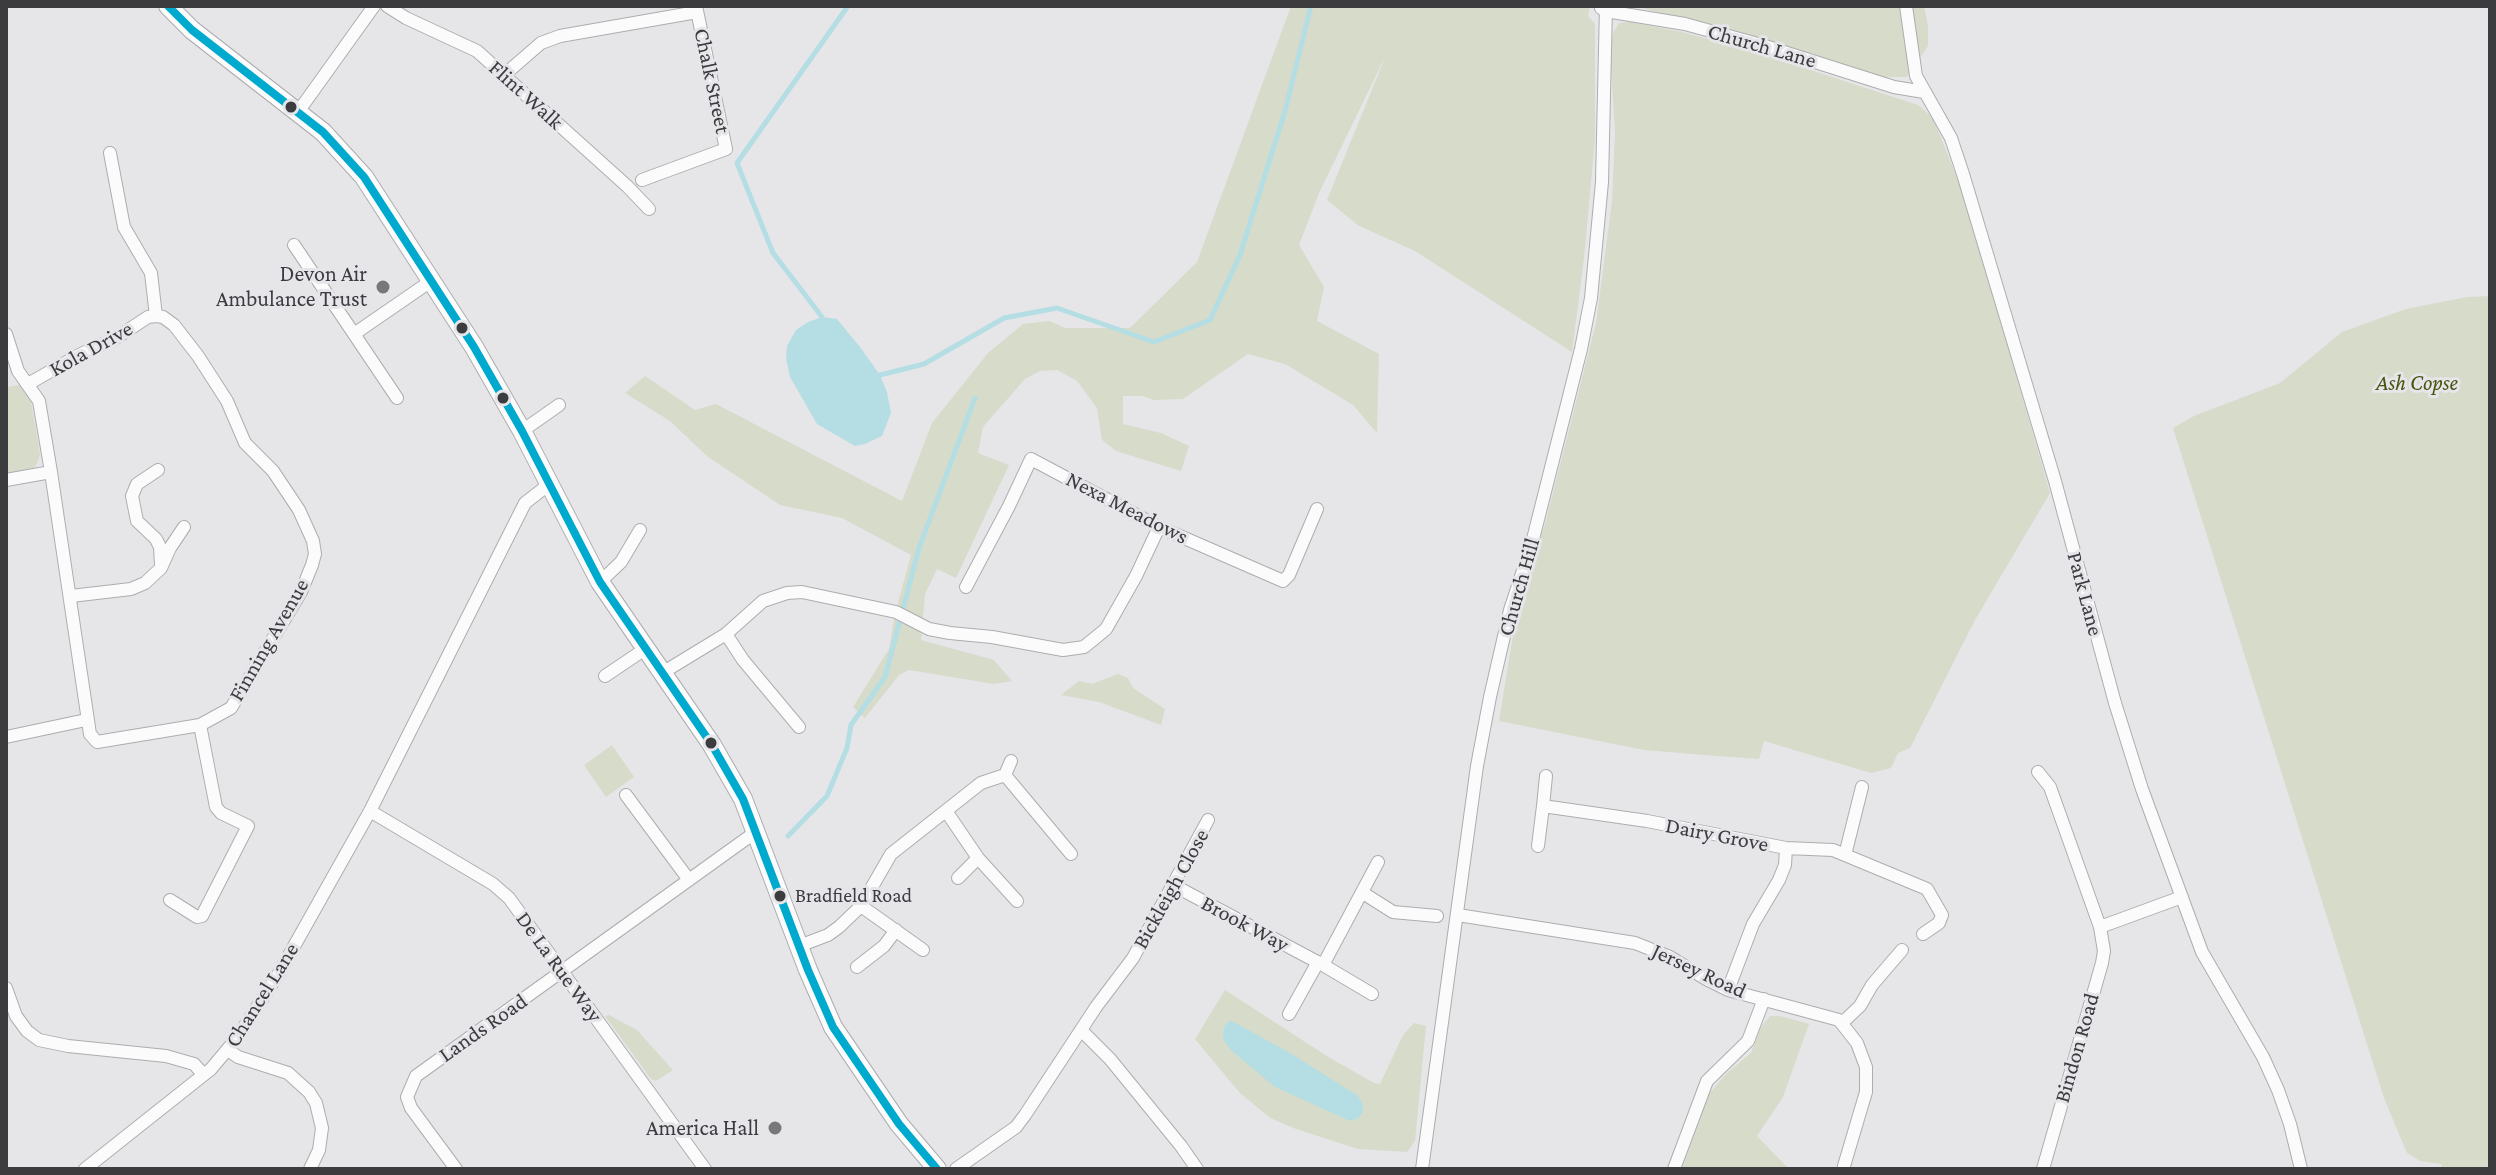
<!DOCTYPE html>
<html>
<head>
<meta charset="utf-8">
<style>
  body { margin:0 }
  #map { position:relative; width:2496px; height:1175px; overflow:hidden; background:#e6e6e9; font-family:"Crimson Pro",serif }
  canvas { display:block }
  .frame { position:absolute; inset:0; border:8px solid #3c3c3e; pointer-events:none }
</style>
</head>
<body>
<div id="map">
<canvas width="2496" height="1175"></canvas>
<div class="frame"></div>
</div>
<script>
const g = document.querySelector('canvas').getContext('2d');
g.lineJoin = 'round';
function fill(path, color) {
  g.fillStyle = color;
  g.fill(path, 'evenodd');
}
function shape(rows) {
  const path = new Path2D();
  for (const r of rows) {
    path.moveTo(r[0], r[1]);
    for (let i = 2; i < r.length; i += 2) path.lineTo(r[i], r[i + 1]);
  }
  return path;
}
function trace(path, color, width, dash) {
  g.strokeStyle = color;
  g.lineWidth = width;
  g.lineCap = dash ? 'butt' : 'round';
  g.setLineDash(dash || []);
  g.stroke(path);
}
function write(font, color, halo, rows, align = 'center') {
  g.font = font + ' "Crimson Pro",serif';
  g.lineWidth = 6;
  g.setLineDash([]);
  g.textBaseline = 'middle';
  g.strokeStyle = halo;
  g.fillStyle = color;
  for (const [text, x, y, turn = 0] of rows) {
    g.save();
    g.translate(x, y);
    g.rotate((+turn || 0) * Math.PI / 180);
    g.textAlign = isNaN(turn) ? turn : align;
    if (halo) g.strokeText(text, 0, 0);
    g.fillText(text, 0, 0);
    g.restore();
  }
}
fill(shape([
  [1291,6,1590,6,1588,16,1595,24,1595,139,1584,258,1572,352,1415,251,1359,226,1327,200,1386,55,1319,193,1299,245,1324,287,1317,321,1379,354,1377,433,1353,405,1285,364,1248,354,1183,399,1154,400,1143,396,1123,396,1123,424,1161,433,1189,446,1181,471,1116,451,1102,440,1097,408,1077,381,1057,370,1040,371,1025,379,983,427,978,453,1009,465,956,578,937,569,925,594,921,640,994,660,1012,681,994,684,909,670,899,675,865,718,853,707,889,649,895,614,911,555,842,518,780,505,708,457,670,421,625,393,645,376,695,410,716,404,902,501,932,423,988,353,1023,324,1049,321,1066,328,1130,328,1197,262],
  [1635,6,1924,6,1928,26,1928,46,1907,77,1877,77,1718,29],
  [1631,22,1682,32,1749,50,1918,105,1933,118,1965,198,2050,493,1975,620,1910,748,1898,753,1891,768,1871,773,1764,741,1759,759,1705,755,1644,750,1499,721,1514,629,1546,520,1596,323,1612,201,1615,133,1610,49,1613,33,1619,23],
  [2490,296,2490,1169,2441,1169,2441,1164,2420,1161,2407,1153,2384,1098,2173,428,2194,416,2280,383,2342,332,2406,309,2467,297],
  [20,385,30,396,40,454,38,462,33,469,6,473,6,387],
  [1118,674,1128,678,1133,688,1165,709,1161,725,1099,702,1061,695,1079,681,1092,684],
  [612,745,634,777,606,797,584,765],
  [1225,990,1330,1058,1374,1083,1380,1084,1403,1035,1414,1023,1426,1026,1415,1141,1407,1152,1358,1149,1296,1129,1270,1118,1239,1092,1195,1039],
  [609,1015,637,1030,673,1070,656,1081,651,1079,605,1016],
  [1770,1016,1780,1016,1809,1024,1783,1097,1757,1136,1789,1169,1682,1169,1709,1094,1727,1073,1751,1053,1761,1027]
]), '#d6dbca');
fill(shape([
  [822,317,837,319,860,347,880,375,887,392,891,413,882,436,865,444,855,446,817,424,790,377,786,358,787,346,796,330,808,322],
  [1230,1020,1290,1053,1358,1096,1363,1105,1363,1112,1358,1118,1350,1121,1275,1087,1232,1051,1223,1040,1224,1027]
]), '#b4dee3');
trace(shape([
  [822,317,773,253,737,163,848,6],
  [880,375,924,364,1004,318,1057,308,1154,342,1210,320,1240,255,1285,111,1311,6],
  [788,836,827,796,847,748,851,725,885,677,919,548,975,398]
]), '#b4dee3', 5);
const street = shape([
  [387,6,406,18,477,51,627,186,649,209],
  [1906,6,1916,76,1951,138,1963,174,2055,481,2115,703,2142,789,2202,952,2263,1057,2278,1090,2290,1124,2301,1169],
  [1601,8,1606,11,1685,24,1765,46,1894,87,1924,92],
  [511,69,541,43,560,36,697,12],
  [298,112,374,6],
  [110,153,124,227,151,273,156,316],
  [642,180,726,149,696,6],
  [294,245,354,334],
  [6,334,18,371,39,401,51,472,6,480],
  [28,384,79,355,116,338,148,317,156,316],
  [397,398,354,334,431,281],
  [522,431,559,405],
  [158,470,137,484,132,496,137,521,156,539,160,547,161,565],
  [51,472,90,734,97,742,200,725,231,708,301,592,312,565,315,554,313,541,299,510,273,471,245,443,227,401,198,356,174,325,163,317,156,316],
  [600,582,621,562,640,530],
  [966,587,1009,506,1031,459,1159,527,1283,581,1289,575,1317,509],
  [71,596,131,589,145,583,161,568,170,548,184,527],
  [726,634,743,660,799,727],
  [662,673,726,634,763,601,787,593,802,592,896,612,929,629,950,633,992,637,1063,650,1084,647,1106,629,1136,576,1159,527],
  [605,676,645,649],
  [6,737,86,720],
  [2038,772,2050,787,2100,927],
  [1005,775,1071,854],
  [626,795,689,880],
  [1543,806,1546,776],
  [370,811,493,884,509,898,705,1169],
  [946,811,978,858,1017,901],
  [1538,846,1543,806,1647,821,1786,848,1833,850,1927,889,1942,915,1939,923,1923,934],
  [1845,855,1862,787],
  [958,878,978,858],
  [1173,885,1323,965,1372,994],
  [1363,893,1393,912,1437,916],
  [170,900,197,917,202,916,248,826,221,813,216,807,200,725],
  [861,906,923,950],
  [1458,915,1635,943,1670,957,1706,979,1728,990,1839,1020,1857,1043,1866,1067,1866,1092,1844,1166],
  [799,946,828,935,839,927,861,906,891,854,981,783,1005,775,1011,761],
  [1323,965,1378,862],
  [857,967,884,946,896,930],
  [6,988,16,1016,27,1031,39,1040,68,1046,166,1056,194,1064,203,1074],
  [1728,990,1753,924,1779,880,1785,865,1786,848],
  [1289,1014,1318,962],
  [1842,1023,1860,1006,1872,985,1902,950],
  [1082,1031,1110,1059,1181,1146,1197,1169],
  [228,1050,238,1057,288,1073,309,1092,316,1103,322,1128,319,1150,310,1169],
  [85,1169,211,1069,237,1038,279,973,370,811,525,503,548,485],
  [456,1169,411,1108,407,1097,416,1076,757,831],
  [956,1169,1016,1127,1025,1115,1096,1007,1133,958,1208,820],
  [1422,1169,1477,766,1490,697,1510,610,1532,543,1581,349,1591,298,1602,182,1606,6],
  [1674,1169,1707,1081,1748,1041,1764,999],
  [2043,1169,2102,963,2104,951,2100,927,2182,897]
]);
const secondary = shape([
  [168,6,192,30,323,132,364,177,474,347,522,431,600,582,712,745,743,799,808,970,833,1027,899,1124,937,1169]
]);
trace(street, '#adadaf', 14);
trace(secondary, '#adadaf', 20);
trace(street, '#fbfbfc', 12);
trace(secondary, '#fbfbfc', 18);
trace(shape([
  [168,6,192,30,323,132,364,177,474,347,522,431,600,582,712,745,743,799,808,970,833,1027,899,1124,937,1169]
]), '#00a9ce', 8);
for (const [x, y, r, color] of [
  [291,107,7,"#3c3c3e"],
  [383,287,8,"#78787a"],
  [462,328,7,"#3c3c3e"],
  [503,398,7,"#3c3c3e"],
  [711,743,7,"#3c3c3e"],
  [780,896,7,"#3c3c3e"],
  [775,1128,8,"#78787a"]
]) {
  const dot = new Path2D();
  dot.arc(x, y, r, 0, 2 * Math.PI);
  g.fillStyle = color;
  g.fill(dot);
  trace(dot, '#e5e5ea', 3);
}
write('20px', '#3c3c3e', '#e5e5ea', [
  ["Bradfield Road",795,896]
], 'left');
write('22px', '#3c3c3e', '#e5e5ea', [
  ["Church Lane",1762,46,16],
  ["Chalk Street",712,81,78],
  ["Flint Walk",526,95,42],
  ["Kola Drive",91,349,-29],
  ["Nexa Meadows",1127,508,27],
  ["Church Hill",1519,587,-74],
  ["Park Lane",2085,594,75],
  ["Finning Avenue",269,640,-60],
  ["Dairy Grove",1717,835,11],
  ["Bickleigh Close",1171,889,-61],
  ["Brook Way",1245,924,28],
  ["De La Rue Way",559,967,54],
  ["Jersey Road",1699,971,25],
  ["Chancel Lane",262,995,-58],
  ["Lands Road",483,1028,-35],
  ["Bindon Road",2077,1048,-74]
]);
write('22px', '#3c3c3e', '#e5e5ea', [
  ["Devon Air",367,274],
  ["Ambulance Trust",367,299],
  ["America Hall",759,1128]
], 'right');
write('italic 22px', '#49550e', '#e5e5ea', [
  ["Ash Copse",2417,383]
]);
</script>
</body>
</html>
